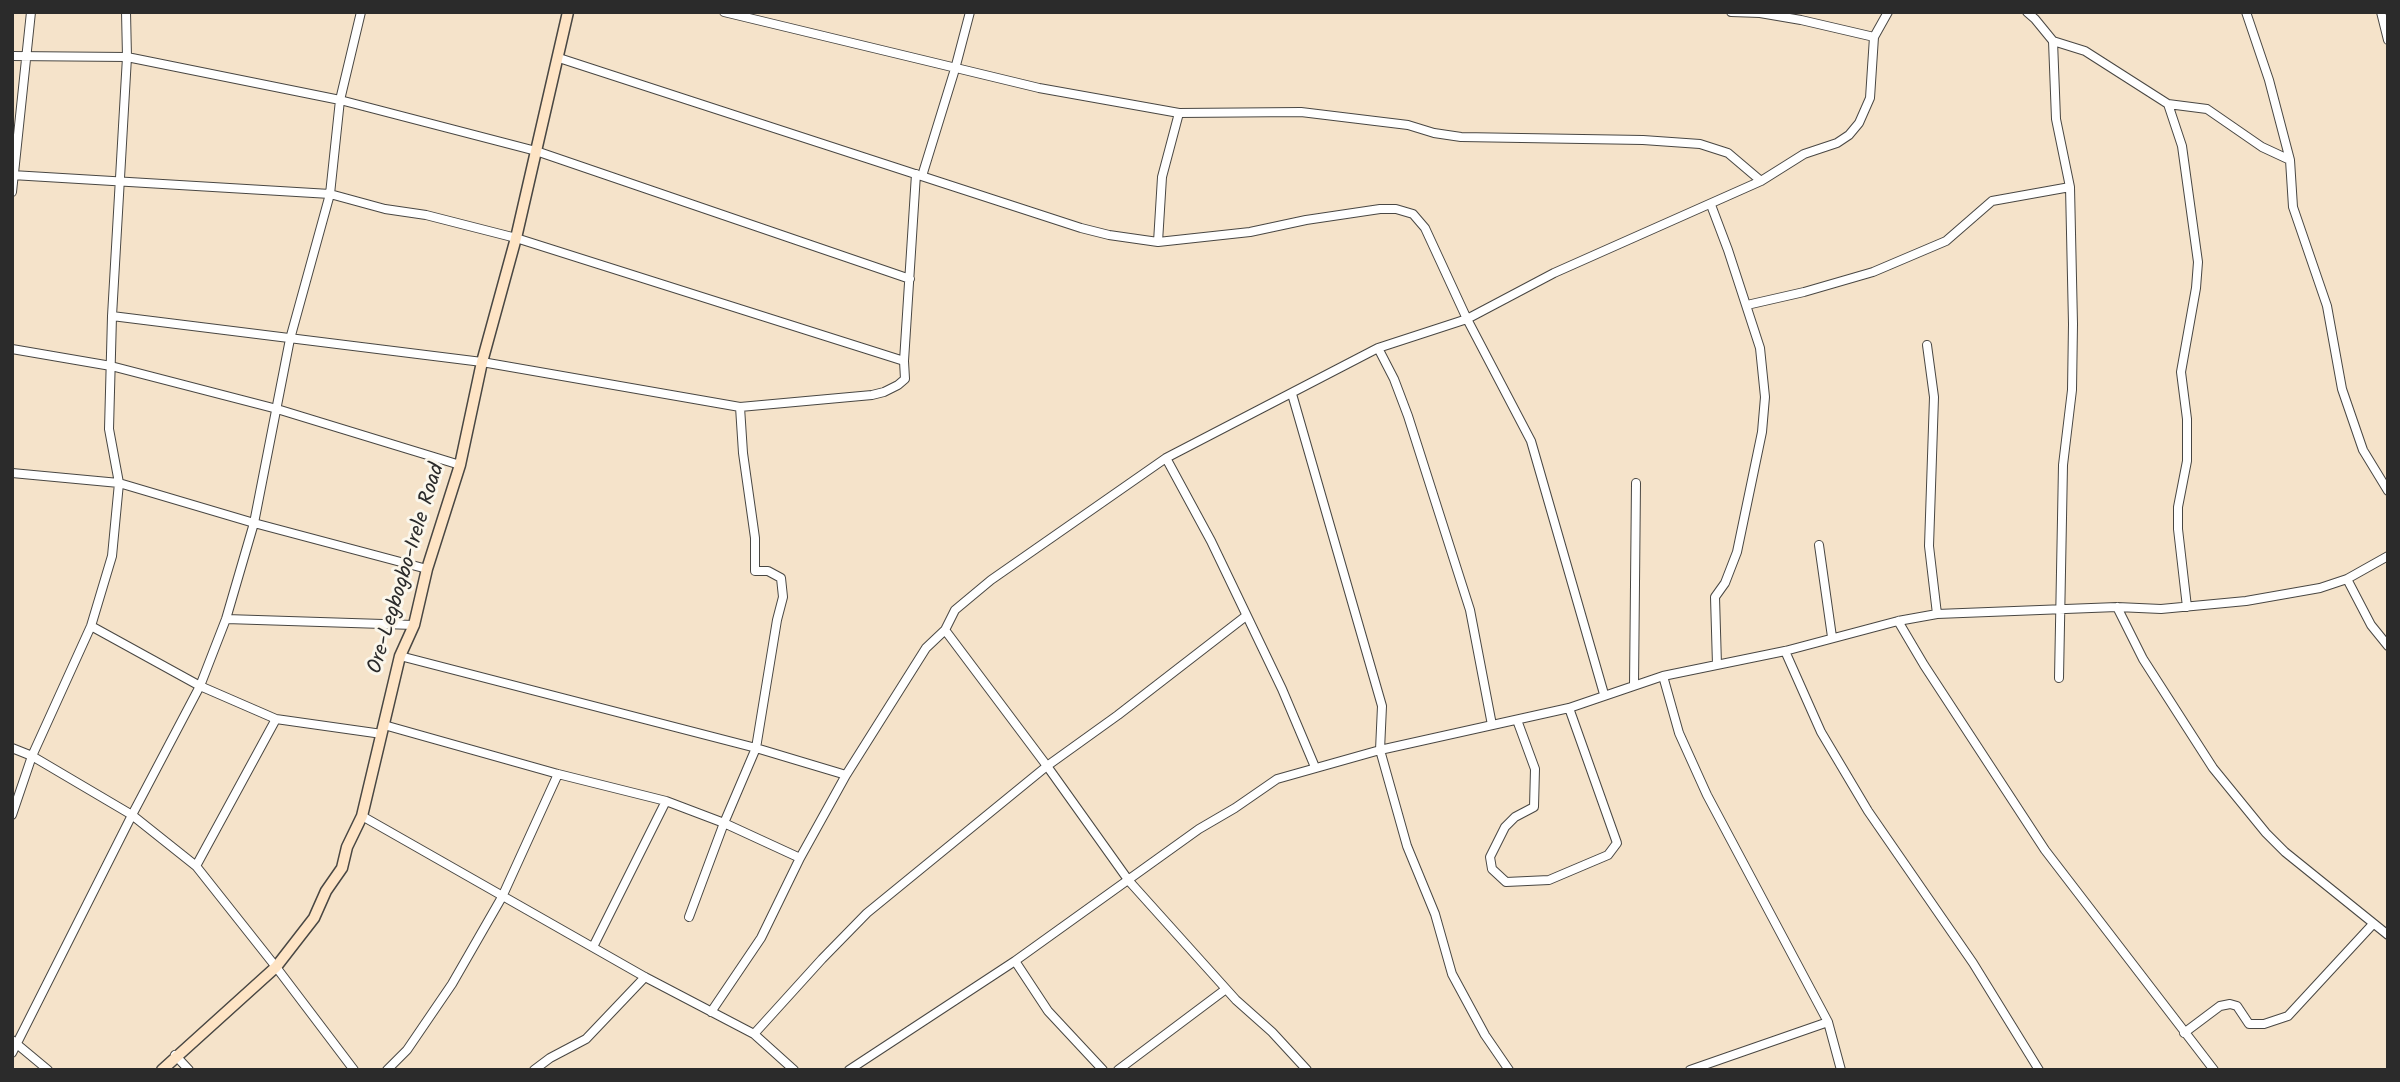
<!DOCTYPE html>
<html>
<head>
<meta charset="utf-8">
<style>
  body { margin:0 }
  #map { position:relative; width:2400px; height:1082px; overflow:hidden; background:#f5e3ca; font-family:Kalam,sans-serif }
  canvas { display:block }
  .frame { position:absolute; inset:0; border:14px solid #2b2b2b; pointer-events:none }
</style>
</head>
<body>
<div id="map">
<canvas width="2400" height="1082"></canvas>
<div class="frame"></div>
</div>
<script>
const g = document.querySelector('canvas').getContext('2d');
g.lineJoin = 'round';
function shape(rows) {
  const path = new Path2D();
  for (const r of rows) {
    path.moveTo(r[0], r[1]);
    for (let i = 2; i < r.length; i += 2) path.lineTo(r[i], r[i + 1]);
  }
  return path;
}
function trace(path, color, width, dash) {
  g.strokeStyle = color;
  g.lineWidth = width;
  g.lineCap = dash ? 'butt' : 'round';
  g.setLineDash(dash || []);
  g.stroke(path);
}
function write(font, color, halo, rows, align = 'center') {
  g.font = font + ' Kalam,sans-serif';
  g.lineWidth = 6;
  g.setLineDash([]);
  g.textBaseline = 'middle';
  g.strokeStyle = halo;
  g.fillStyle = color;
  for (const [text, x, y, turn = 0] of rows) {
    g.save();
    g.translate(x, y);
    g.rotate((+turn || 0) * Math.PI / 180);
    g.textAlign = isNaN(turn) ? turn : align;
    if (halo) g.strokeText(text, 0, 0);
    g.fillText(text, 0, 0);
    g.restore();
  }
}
const minor = shape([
  [724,12,1039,88,1179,113,1301,112,1408,125,1434,133,1461,137,1643,140,1700,144,1728,153,1761,181],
  [1731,12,1760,13,1801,20,1874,37],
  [2027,12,2035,19,2053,41,2085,51,2168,104,2207,109,2262,147,2290,160,2293,207,2327,306,2342,389,2363,450,2388,491],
  [2246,12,2269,80,2290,160],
  [2381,12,2388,40],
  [2053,41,2056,119,2070,187,2073,324,2072,390,2063,465,2059,678],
  [12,56,127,57,340,100,536,151,910,279],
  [559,58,1081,228,1109,235,1158,242,1250,232,1306,220,1380,209,1396,209,1413,214,1425,228,1467,319,1531,441,1604,694],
  [2168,104,2182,146,2198,262,2196,288,2181,372,2187,419,2187,461,2178,507,2178,529,2187,607],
  [12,175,330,194,385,209,426,215,516,238,904,361],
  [922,176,955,69,970,12],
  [12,192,31,12],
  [1711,205,1728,250,1760,348,1765,397,1762,432,1737,552,1725,583,1715,597,1717,665],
  [1158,242,1162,177,1179,113],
  [1747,305,1804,292,1873,272,1946,241,1992,201,2070,187],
  [112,316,482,362,740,407,872,395,884,392,898,385,905,379,904,361,916,174],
  [1927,345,1934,397,1929,546,1937,614],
  [1378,348,1394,379,1408,416,1470,610,1492,725],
  [12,349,111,366,277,409,460,465],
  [1292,394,1382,706,1380,750,1407,846,1435,914,1452,974,1485,1035,1509,1070],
  [1166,458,1211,541,1282,689,1315,767],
  [12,473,119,483,254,523,427,569],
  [1819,545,1832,637],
  [2347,579,2371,625,2388,646],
  [2117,607,2143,659,2213,768,2266,833,2285,852,2388,935],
  [226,619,414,625],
  [1898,621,1924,665,2045,850,2214,1070],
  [91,626,200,686,276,719,382,734],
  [945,630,1047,766,1129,881,1236,1000,1272,1032,1307,1070],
  [1785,651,1821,732,1868,811,1973,963,2039,1070],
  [400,656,756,748,846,775],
  [1663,676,1679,733,1707,795,1828,1022,1841,1070],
  [1634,685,1636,483],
  [1517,720,1535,769,1534,807,1515,817,1505,827,1490,857,1492,869,1506,882,1549,880,1608,855,1617,843,1569,708],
  [384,725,558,774,666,801,724,823,800,858],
  [12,748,32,756,132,815,196,866,276,967,354,1070],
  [12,815,32,756,91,626,112,556,119,483,109,429,112,316,127,57,126,12],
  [362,816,645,977,754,1034,794,1070],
  [196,866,276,719],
  [689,917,724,823,756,748,777,620,783,597,781,578,768,571,755,571,755,538,743,453,740,407],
  [593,947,666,801],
  [1015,961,1048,1011,1103,1070],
  [711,1012,761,938,800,858,846,775,926,648,945,630,955,610,991,580,1166,458,1378,348,1467,319,1554,273,1761,181,1804,154,1837,143,1849,135,1859,123,1870,98,1874,37,1888,12],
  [2184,1033,2220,1006,2230,1004,2237,1006,2249,1024,2264,1024,2288,1016,2373,924],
  [754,1034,822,959,867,913,1047,766,1118,715,1246,616],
  [12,1040,48,1070],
  [12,1053,132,815,200,686,226,619,254,523,290,339,330,194,340,100,361,12],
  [175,1055,189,1070],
  [387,1070,407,1050,452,984,502,897,558,774],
  [534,1070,550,1058,586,1039,645,977],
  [849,1070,1015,961,1199,829,1235,808,1277,779,1380,750,1569,708,1663,676,1785,651,1898,621,1937,614,2117,607,2161,609,2246,601,2320,588,2347,579,2388,556],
  [1118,1070,1226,989],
  [1690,1070,1828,1022]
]);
const secondary = shape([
  [162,1070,276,967,314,918,326,891,342,868,347,847,362,816,400,656,414,625,427,569,460,465,482,362,516,238,568,12]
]);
trace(minor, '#494743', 10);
trace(secondary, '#494743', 13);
trace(minor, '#fff', 8);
trace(secondary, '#fee4c5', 10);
write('21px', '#2b2b2b', '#fbf7ec', [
  ["Ore-Legbogbo-Irele Road",408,569,-73]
]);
</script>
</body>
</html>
